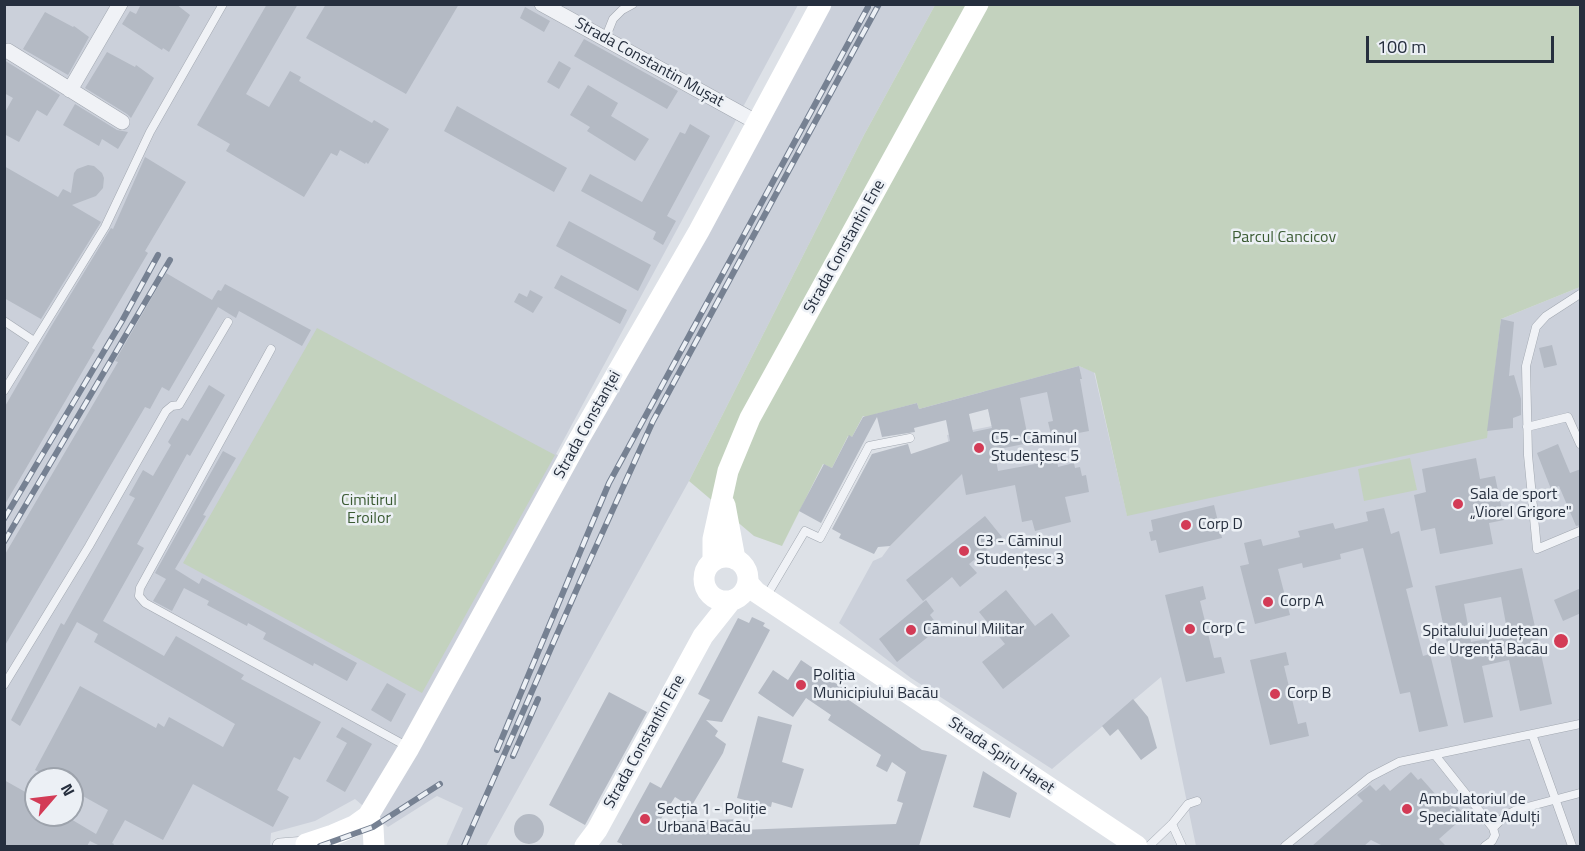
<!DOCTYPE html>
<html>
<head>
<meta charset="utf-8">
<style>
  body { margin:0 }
  #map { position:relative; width:1585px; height:851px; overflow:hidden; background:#dde1e7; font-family:"Titillium Web",sans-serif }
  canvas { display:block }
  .frame { position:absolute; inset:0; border:6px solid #262f3e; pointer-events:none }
  .north { position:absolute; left:24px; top:767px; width:60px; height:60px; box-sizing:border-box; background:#ecf0f5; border:2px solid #9da3ac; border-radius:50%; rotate:62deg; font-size:16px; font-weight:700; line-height:24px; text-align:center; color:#262f3e }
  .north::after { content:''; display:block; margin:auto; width:21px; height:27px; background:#d33b56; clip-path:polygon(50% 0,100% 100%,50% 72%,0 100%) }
  .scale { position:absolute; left:1366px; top:36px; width:188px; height:27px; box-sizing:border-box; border:3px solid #262f3e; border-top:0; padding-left:8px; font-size:18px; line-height:21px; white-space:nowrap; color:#262f3e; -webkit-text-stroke:4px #ecf0f5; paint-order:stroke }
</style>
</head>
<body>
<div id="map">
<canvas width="1585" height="851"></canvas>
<div class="frame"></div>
<div class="north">N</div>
<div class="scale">100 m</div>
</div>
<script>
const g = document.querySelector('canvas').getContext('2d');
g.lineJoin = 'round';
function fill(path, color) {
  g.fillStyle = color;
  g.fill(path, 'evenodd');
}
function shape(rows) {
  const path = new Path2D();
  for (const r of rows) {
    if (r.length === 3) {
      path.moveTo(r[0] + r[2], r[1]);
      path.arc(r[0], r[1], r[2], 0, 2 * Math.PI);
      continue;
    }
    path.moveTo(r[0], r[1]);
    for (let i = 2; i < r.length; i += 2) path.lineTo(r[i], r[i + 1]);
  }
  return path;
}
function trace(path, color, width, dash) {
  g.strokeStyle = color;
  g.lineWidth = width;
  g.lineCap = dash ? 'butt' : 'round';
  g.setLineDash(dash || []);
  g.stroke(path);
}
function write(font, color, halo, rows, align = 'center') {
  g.font = font + ' "Titillium Web",sans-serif';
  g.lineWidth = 5;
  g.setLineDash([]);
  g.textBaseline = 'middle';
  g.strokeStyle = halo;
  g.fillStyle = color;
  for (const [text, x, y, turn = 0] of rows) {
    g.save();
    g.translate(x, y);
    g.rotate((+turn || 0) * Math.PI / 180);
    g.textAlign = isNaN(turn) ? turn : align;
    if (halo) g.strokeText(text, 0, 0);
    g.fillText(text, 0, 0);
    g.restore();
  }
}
fill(shape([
  [5,5,798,5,556,454,574,466,830,5,935,5,864,135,689,481,486,846,446,846,463,808,437,796,388,827,355,799,315,821,271,833,270,846,5,846],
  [36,779,72,779,72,815,36,815],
  [1580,287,1580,846,1196,846,1161,677,1052,769,911,678,839,623,873,561,882,557,890,546,956,480,947,435,992,426,984,391,1079,366,1094,372,1127,515,1487,434,1501,319]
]), '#cbd0da');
fill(shape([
  [935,5,1580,5,1580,287,1501,319,1487,438,1127,516,1095,373,1079,366,919,409,917,403,876,414,874,421,863,416,852,437,848,436,832,468,823,464,782,546,754,536,689,481,864,135],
  [317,328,555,455,422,693,183,563],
  [1410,458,1417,490,1364,501,1358,469]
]), '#c3d2be');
fill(shape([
  [141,4,176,4,190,15,169,52,163,48,162,50,122,24,130,11,136,14],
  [267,4,298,4,246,94,269,107,290,71,301,77,299,81,372,123,374,120,389,129,368,164,366,162,365,164,340,150,337,156,331,153,304,197,226,151,230,144,197,125],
  [326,4,459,4,406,94,306,38],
  [525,7,550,21,544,32,520,18],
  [45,12,73,27,74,26,89,37,68,75,23,49],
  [584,39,678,91,667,109,574,56],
  [107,52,135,67,136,65,154,78,131,118,127,114,85,88],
  [4,60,60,95,47,116,37,110,19,142,4,134,4,114,13,98,4,93],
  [559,61,571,68,559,89,547,82],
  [588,85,618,103,611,116,649,139,635,161,587,131,590,127,570,115],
  [75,104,117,130,128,132,118,149,102,139,99,146,63,125],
  [457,106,567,168,554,192,444,131],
  [690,124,710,136,667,216,676,221,663,245,653,239,656,232,581,191,590,174,642,202,680,132,685,134],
  [145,157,186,182,145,251,148,253,92,348,95,350,4,506,4,408,52,325,111,228,113,229],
  [88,165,94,166,102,173,104,178,103,188,96,196,72,205,101,222,41,319,4,298,4,166,58,197,63,189,71,193,74,173,77,169],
  [569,221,651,265,638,291,556,246],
  [166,273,212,300,218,290,221,291,225,284,311,330,302,346,239,311,236,318,218,307,169,391,162,387,150,409,145,407,4,647,4,556,118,362,115,361],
  [561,275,627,310,620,324,554,288],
  [530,290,543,297,533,313,514,302,519,293,527,297],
  [1501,319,1514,322,1509,376,1514,375,1521,399,1521,415,1513,418,1513,428,1487,431],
  [1552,345,1557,365,1544,368,1539,348],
  [1079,366,1082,379,1080,379,1089,431,1052,438,1048,422,1053,421,1047,392,1020,398,1029,443,994,450,998,471,1057,460,1058,467,1074,463,1075,468,1080,467,1082,476,1086,475,1089,492,1065,497,1071,522,1035,531,1032,520,1022,522,1015,485,966,495,962,474,890,546,878,547,874,554,839,538,841,534,832,529,872,454,908,444,911,454,950,441,946,420,914,428,915,432,882,437,877,417,821,523,799,511,824,464,832,468,849,435,852,437,863,417,917,403,919,409],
  [988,409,992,428,973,432,969,414],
  [209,385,225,395,190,456,187,454,137,544,144,548,103,621,164,656,176,636,244,675,241,679,321,722,300,760,294,757,277,790,289,797,273,827,193,784,163,840,125,820,112,843,114,844,113,846,100,846,90,841,87,846,4,846,4,780,36,798,36,815,64,815,96,834,108,810,72,790,72,779,51,779,35,770,80,686,156,728,158,723,164,727,169,717,223,747,235,724,94,642,98,634,77,622,20,726,11,720,61,623,64,625,135,498,129,495,143,470,153,476,171,445,168,442,182,418,188,421],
  [1558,444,1570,473,1581,469,1581,525,1576,526,1559,486,1551,489,1537,453],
  [223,451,236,458,203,515,206,516,175,569,199,584,202,578,357,663,347,681,314,663,313,666,263,639,266,633,248,623,247,626,207,605,209,601,184,588,172,611,153,601,166,579,155,573],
  [1476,458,1480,479,1495,476,1504,520,1489,523,1493,544,1440,554,1435,528,1421,531,1414,495,1426,492,1422,469],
  [1214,505,1222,538,1159,553,1156,540,1151,541,1149,532,1153,531,1151,520],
  [1384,508,1391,534,1399,531,1413,587,1406,589,1423,656,1430,654,1448,726,1419,732,1410,692,1400,694,1363,548,1340,554,1341,559,1303,568,1302,563,1278,569,1290,615,1255,624,1240,566,1249,564,1244,543,1261,539,1263,546,1300,537,1298,531,1333,523,1335,529,1368,521,1366,512],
  [985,516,1002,537,969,564,977,573,960,587,952,577,923,601,906,580],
  [1522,568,1552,704,1520,711,1509,660,1482,666,1493,717,1464,723,1435,586],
  [1501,597,1508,635,1471,642,1464,604],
  [1203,586,1206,599,1200,601,1214,658,1221,657,1225,673,1186,682,1165,595],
  [1581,588,1581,613,1563,621,1554,600],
  [1006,590,1035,626,1052,613,1070,636,1003,689,982,662,1005,644,979,612],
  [926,600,934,611,930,615,936,623,930,628,934,632,897,662,879,639],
  [752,617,765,623,763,626,770,630,722,722,706,720,718,731,715,736,726,744,723,753,691,807,675,797,659,822,741,819,741,830,896,824,903,803,897,801,906,772,892,762,887,772,876,766,881,755,828,720,831,715,806,698,793,717,758,693,773,670,788,680,801,660,847,691,843,696,922,750,947,755,919,846,622,846,622,844,617,842,650,782,661,788,710,700,698,694,738,618,749,623],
  [1286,652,1289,665,1284,666,1298,724,1306,722,1309,736,1270,745,1250,660],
  [387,683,406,694,391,722,371,710],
  [609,692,647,712,585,825,549,805],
  [1133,699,1148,717,1157,748,1141,760,1118,729,1110,736,1102,726],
  [758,716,792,725,782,762,804,769,792,808,772,802,771,807,737,798],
  [342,727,372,744,345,792,326,781,347,743,336,737],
  [983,771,1017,793,1010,818,973,807],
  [1411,772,1418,780,1421,778,1445,805,1451,799,1465,816,1439,839,1446,846,1383,846,1371,840,1364,846,1312,846,1363,801,1357,795,1370,785,1376,791,1384,784,1390,791],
  [529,829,15]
]), '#b4bac4');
const lane = shape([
  [605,39,613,19,622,10,633,4],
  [1580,294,1546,316,1536,327,1526,366,1528,455,1537,549,1580,531],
  [4,321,34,341],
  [271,349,140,588,139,596,145,603,408,747],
  [4,391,105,227,150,132,223,4],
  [1527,427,1568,417,1580,444],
  [766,597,805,531,820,538,869,446,910,438],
  [4,685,89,546,166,411,172,406,179,405,228,322],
  [1532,734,1572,846],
  [1435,755,1493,828,1495,835,1492,841,1485,846],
  [1172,824,1182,846],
  [1493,828,1505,816,1516,810,1580,793],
  [1149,846,1172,824,1188,804,1197,801],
  [1285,846,1370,777,1399,762,1580,724]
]);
const street = shape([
  [542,4,756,122],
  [8,51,122,122],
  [70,90,120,4],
  [280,846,306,844]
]);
trace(lane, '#a2a8b1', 9);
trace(street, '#a2a8b1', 16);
trace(lane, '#f0f2f6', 8);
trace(street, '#f0f2f6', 15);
trace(shape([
  [725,505,735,559],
  [726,579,22],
  [713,560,713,539,728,471,750,418,978,4],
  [748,583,756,592,1137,846],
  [368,816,373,827,374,846],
  [307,846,306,844,333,835,354,826,368,816,409,748,579,439,699,231,821,4],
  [585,846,597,830,703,636,730,602]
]), '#fff', 21);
const rail = shape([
  [4,519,122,321,158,255],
  [4,542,170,260],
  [497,750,609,483,868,7],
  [513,756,538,699],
  [320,846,373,827,440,784],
  [464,846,580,582,653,421,879,4]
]);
trace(rail, '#768192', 6);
trace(rail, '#ecf0f5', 4, [11]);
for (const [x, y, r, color] of [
  [979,448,6,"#d33b56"],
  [1458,504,6,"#d33b56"],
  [1186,525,6,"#d33b56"],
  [964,551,6,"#d33b56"],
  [1268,602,6,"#d33b56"],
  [1190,629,6,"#d33b56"],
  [911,630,6,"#d33b56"],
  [1561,641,8,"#d33b56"],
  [801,685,6,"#d33b56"],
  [1275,694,6,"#d33b56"],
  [1407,809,6,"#d33b56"],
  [645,819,6,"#d33b56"]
]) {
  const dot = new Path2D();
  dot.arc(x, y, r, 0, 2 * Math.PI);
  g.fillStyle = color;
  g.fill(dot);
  trace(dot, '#ecf0f5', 2);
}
write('16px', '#262f3e', '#ecf0f5', [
  ["Strada Constantin Mușat",649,63,29],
  ["Strada Constantin Ene",845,247,-61],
  ["Strada Constanței",588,425,-61],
  ["Strada Constantin Ene",645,742,-61],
  ["Strada Spiru Haret",1001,756,34]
]);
write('16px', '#3b5b33', '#ecf0f5', [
  ["Parcul Cancicov",1284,238],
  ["Cimitirul",369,501],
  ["Eroilor",369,519]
]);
write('16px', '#262f3e', '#ecf0f5', [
  ["C5 - Căminul",991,439],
  ["Studențesc 5",991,457],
  ["Sala de sport",1470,495],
  ["„Viorel Grigore\"",1470,513],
  ["Corp D",1198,525],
  ["C3 - Căminul",976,542],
  ["Studențesc 3",976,560],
  ["Corp A",1280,602],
  ["Corp C",1202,629],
  ["Căminul Militar",923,630],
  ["Spitalului Județean",1548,632,"right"],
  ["de Urgență Bacău",1548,650,"right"],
  ["Poliția",813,676],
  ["Municipiului Bacău",813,694],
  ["Corp B",1287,694],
  ["Ambulatoriul de",1419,800],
  ["Specialitate Adulți",1419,818],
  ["Secția 1 - Poliție",657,810],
  ["Urbană Bacău",657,828]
], 'left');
</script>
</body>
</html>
